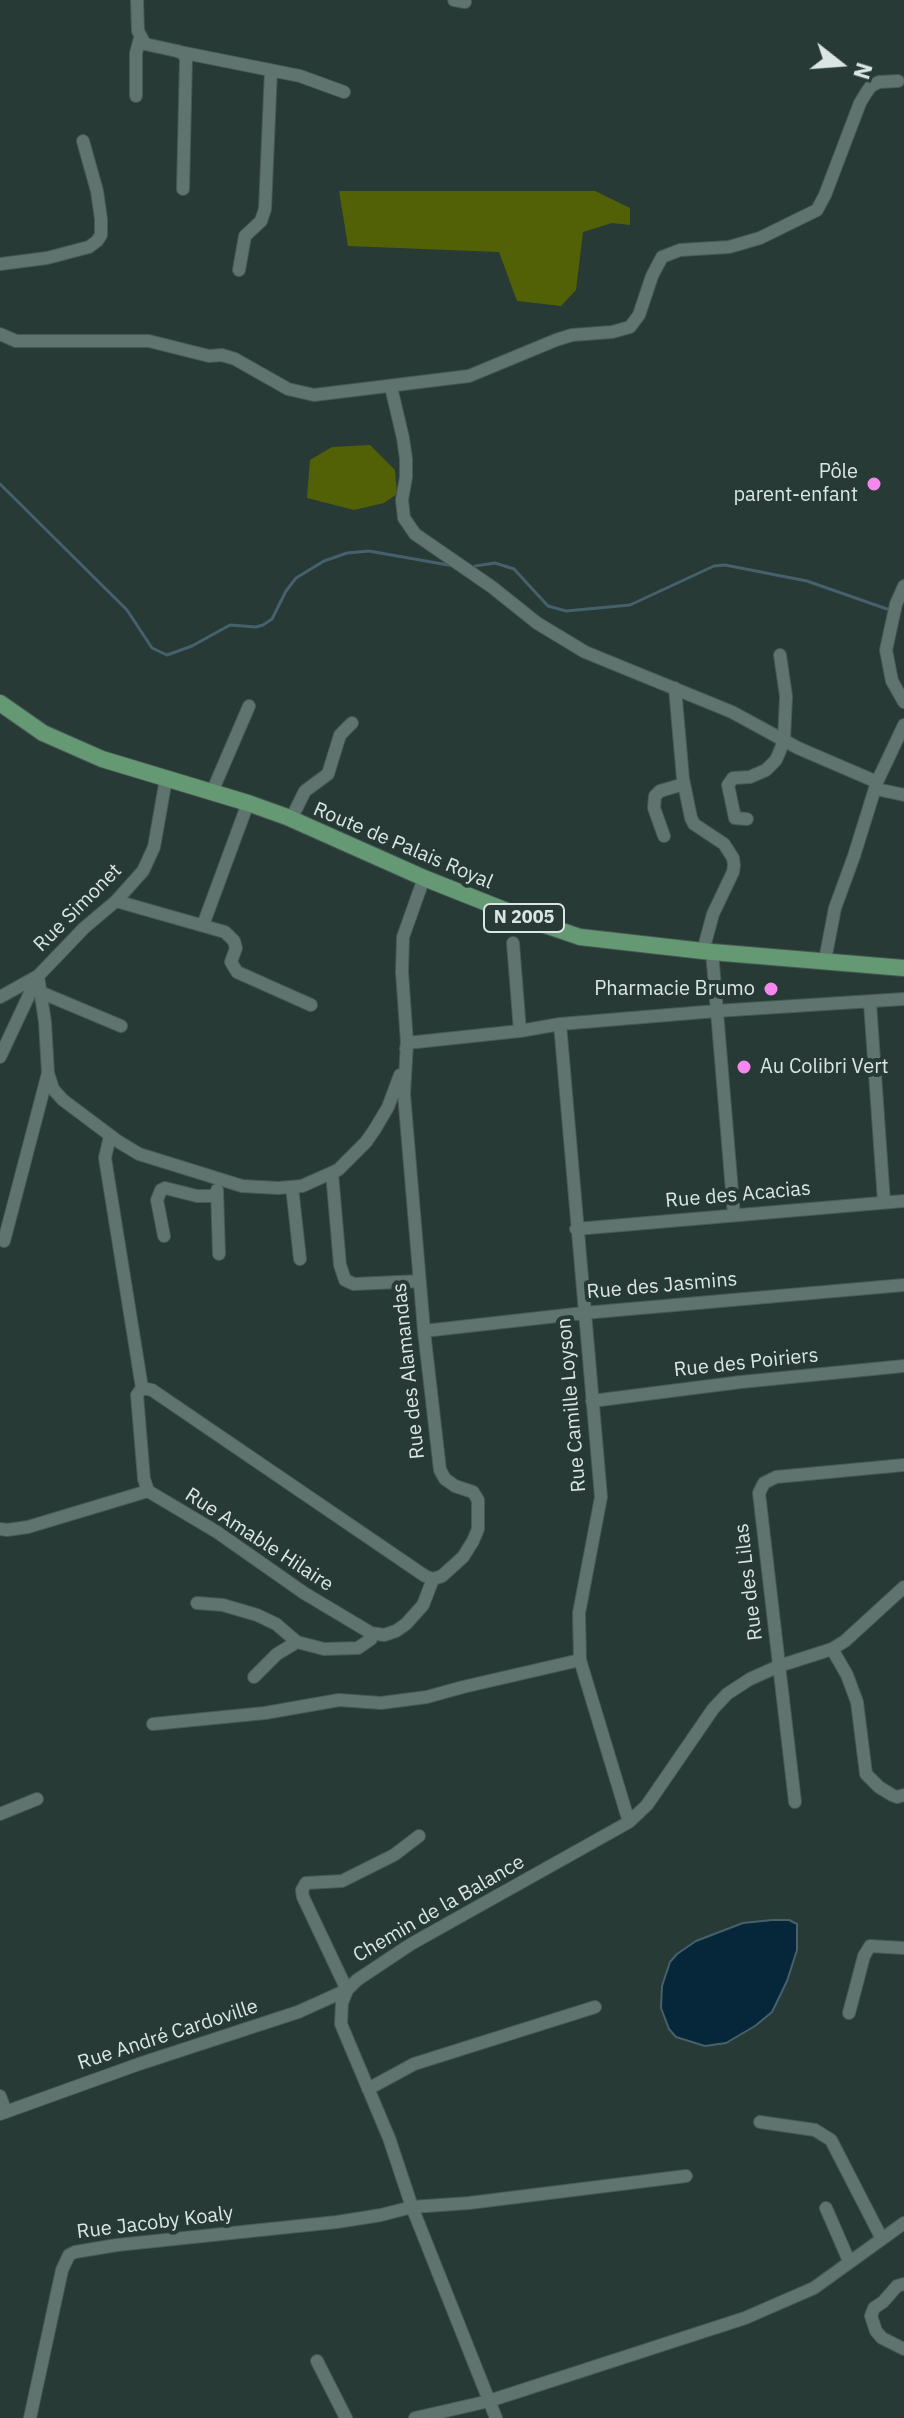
<!DOCTYPE html>
<html>
<head>
<meta charset="utf-8">
<style>
  body { margin:0 }
  #map { position:relative; width:904px; height:2418px; overflow:hidden; background:#273a36; font-family:"IBM Plex Sans",sans-serif }
  canvas { display:block }
  .north { position:absolute; left:800px; top:24px; width:80px; height:80px; -webkit-text-stroke:6px #273a36; paint-order:stroke; rotate:107deg; font-size:22px; font-weight:700; line-height:32px; text-align:center; color:#dbe6e4 }
  .north::after { content:''; display:block; margin:auto; width:28px; height:36px; background:#dbe6e4; clip-path:polygon(50% 0,100% 100%,50% 72%,0 100%) }
</style>
</head>
<body>
<div id="map">
<canvas width="904" height="2418"></canvas>
<div class="north">N</div>
</div>
<script>
const g = document.querySelector('canvas').getContext('2d');
g.lineJoin = 'round';
function fill(path, color) {
  g.fillStyle = color;
  g.fill(path, 'evenodd');
}
function shape(rows) {
  const path = new Path2D();
  for (const r of rows) {
    path.moveTo(r[0], r[1]);
    for (let i = 2; i < r.length; i += 2) path.lineTo(r[i], r[i + 1]);
  }
  return path;
}
function trace(path, color, width, dash) {
  g.strokeStyle = color;
  g.lineWidth = width;
  g.lineCap = dash ? 'butt' : 'round';
  g.setLineDash(dash || []);
  g.stroke(path);
}
function write(font, color, halo, rows, align = 'center') {
  g.font = font + ' "IBM Plex Sans",sans-serif';
  g.lineWidth = 8;
  g.setLineDash([]);
  g.textBaseline = 'middle';
  g.strokeStyle = halo;
  g.fillStyle = color;
  for (const [text, x, y, turn = 0] of rows) {
    g.save();
    g.translate(x, y);
    g.rotate((+turn || 0) * Math.PI / 180);
    g.textAlign = isNaN(turn) ? turn : align;
    if (halo) g.strokeText(text, 0, 0);
    g.fillText(text, 0, 0);
    g.restore();
  }
}
fill(shape([
  [339,191,595,191,630,208,630,225,612,223,583,232,576,290,561,306,517,301,499,252,348,246],
  [370,445,395,470,397,494,384,503,354,510,307,498,310,460,332,447]
]), '#526106');
const water = shape([
  [772,1920,789,1920,797,1924,797,1950,787,1981,772,2012,755,2026,726,2043,705,2046,676,2037,669,2029,661,2008,662,1986,670,1962,677,1954,696,1941,743,1923,772,1920]
]);
fill(water, '#062639');
trace(water, '#46606c', 2);
trace(shape([
  [0,484,127,610,152,648,167,655,192,646,230,625,256,627,263,625,272,619,286,591,296,578,324,561,347,553,369,551,454,566],
  [475,566,495,563,514,569,548,606,566,611,630,605,714,566,725,565,807,581,887,609]
]), '#46606c', 3);
const minor = shape([
  [137,0,138,31,145,44,177,51,183,53,186,59,183,189],
  [454,0,465,2],
  [180,52,300,76,344,92],
  [136,96,136,53,140,38],
  [0,264,47,258,89,247,97,241,101,235,101,219,97,191,83,141],
  [239,270,245,236,261,221,265,209,271,70],
  [0,334,16,341,149,341,209,356,222,355,235,359,288,389,314,395,469,376,556,340,572,335,612,332,630,327,639,315,652,276,662,257,680,250,729,247,743,243,760,238,817,210,825,195,860,103,866,93,871,86,879,82,898,81],
  [391,387,403,438,406,459,406,477,402,500,404,518,415,534,492,587,537,623,585,652,732,712,798,748,877,782],
  [904,586,896,604,886,650,892,681,904,702],
  [675,688,683,779,691,818,694,824,724,844,733,858,734,865,733,872,713,914,703,951],
  [876,789,904,795],
  [212,792,249,706],
  [291,819,305,791,328,774,340,735,352,723],
  [747,819,735,818,728,785,733,778,750,777,766,770,776,760,784,741,786,696,780,655],
  [664,836,654,808,655,796,660,791,684,784],
  [424,878,403,937,402,972,407,1043,404,1094,424,1331,440,1470,445,1479,455,1486,473,1492,478,1500,478,1529,473,1541,463,1557,442,1576,433,1579,425,1576,152,1390,142,1388,137,1395,144,1479,148,1491,217,1532,304,1593,371,1633,384,1635,396,1631,406,1624,423,1605,433,1579],
  [116,901,225,932,234,941,236,948,231,962,237,972,311,1005],
  [203,925,248,803],
  [513,943,520,1031],
  [712,952,734,1215],
  [825,960,835,908,854,856,877,782,904,725],
  [38,976,45,1022,48,1073,53,1089,63,1100,119,1142,139,1154,242,1186,278,1188,302,1186,338,1170,366,1142,375,1129,388,1107,400,1075],
  [40,992,121,1026],
  [0,997,38,976,84,928,116,901,143,871,154,847,166,779],
  [870,1003,884,1202],
  [560,1024,601,1497,579,1613,580,1660,629,1822],
  [406,1049,407,1043,520,1031,560,1024,716,1011,904,999],
  [0,1057,38,976],
  [110,1136,105,1158,142,1388],
  [332,1173,340,1265,345,1280,354,1284,420,1281],
  [292,1187,300,1259],
  [217,1190,219,1254],
  [576,1229,904,1201],
  [164,1236,157,1200,161,1190,165,1188,197,1196,217,1196],
  [4,1241,48,1073],
  [424,1331,584,1313,904,1285],
  [592,1401,741,1382,904,1366],
  [0,1529,7,1530,28,1527,148,1491],
  [197,1603,223,1605,257,1615,276,1624,297,1642,324,1649,358,1648,371,1639,371,1633],
  [832,1649,847,1675,857,1702,866,1774,879,1787,892,1795,897,1797,904,1795],
  [254,1677,277,1654,297,1642],
  [153,1724,265,1713,339,1700,381,1703,427,1697,463,1687,580,1660],
  [795,1802,759,1493,764,1483,776,1477,904,1465],
  [0,1814,37,1799],
  [849,2013,864,1956,870,1946,904,1948],
  [368,2089,414,2064,595,2007],
  [0,2096,6,2112],
  [0,2114,139,2064,298,2012,347,1990,303,1897,302,1890,306,1883,342,1881,394,1855,419,1836],
  [760,2122,815,2130,831,2140,882,2239],
  [826,2208,849,2261],
  [904,2284,897,2286,883,2302,874,2308,871,2316,876,2331,882,2338,904,2349],
  [317,2361,346,2418],
  [30,2418,62,2270,69,2255,75,2252,117,2245,337,2222,381,2215,412,2207,469,2203,686,2176],
  [415,2418,489,2401,745,2318,814,2288,904,2223],
  [496,2418,412,2207,389,2138,341,2024,342,2003,347,1990,357,1980,411,1944,629,1822,647,1805,713,1709,727,1694,750,1679,779,1666,832,1649,845,1641,904,1587]
]);
const major = shape([
  [0,703,43,733,102,759,248,803,287,817,424,878,527,919,580,937,712,952,904,968]
]);
trace(minor, '#485855', 14);
trace(major, '#485855', 18);
trace(minor, '#60746f', 12);
trace(major, '#649974', 16);
for (const [x, y, r, color] of [
  [874,484,8,"#f688ed"],
  [771,989,8,"#f688ed"],
  [744,1067,8,"#f688ed"]
]) {
  const dot = new Path2D();
  dot.arc(x, y, r, 0, 2 * Math.PI);
  g.fillStyle = color;
  g.fill(dot);
  trace(dot, '#273a36', 3);
}
for (const [x, y, w] of [
  [524,918,80]
]) {
  const box = new Path2D();
  box.roundRect(x - w / 2, y - 14, w, 28, 6);
  g.fillStyle = '#273a36';
  g.fill(box);
  trace(box, '#dbe6e4', 2);
}
write('bold 18px', '#dbe6e4', null, [
  ["N 2005",524,918]
]);
write('20px', '#dbe6e4', '#273a36', [
  ["Pôle",858,472],
  ["parent-enfant",858,495],
  ["Pharmacie Brumo",755,989],
  ["Au Colibri Vert",760,1067,"left"]
], 'right');
write('20px', '#dbe6e4', '#273a36', [
  ["Route de Palais Royal",403,846,23],
  ["Rue Simonet",78,908,-45],
  ["Rue des Acacias",738,1195,-5],
  ["Rue des Jasmins",662,1286,-5],
  ["Rue des Poiriers",746,1363,-6],
  ["Rue des Alamandas",409,1371,-96],
  ["Rue Camille Loyson",572,1405,-95],
  ["Rue Amable Hilaire",259,1540,33],
  ["Rue des Lilas",749,1582,-97],
  ["Chemin de la Balance",439,1909,-30],
  ["Rue André Cardoville",168,2035,-18],
  ["Rue Jacoby Koaly",155,2223,-7]
]);
</script>
</body>
</html>
